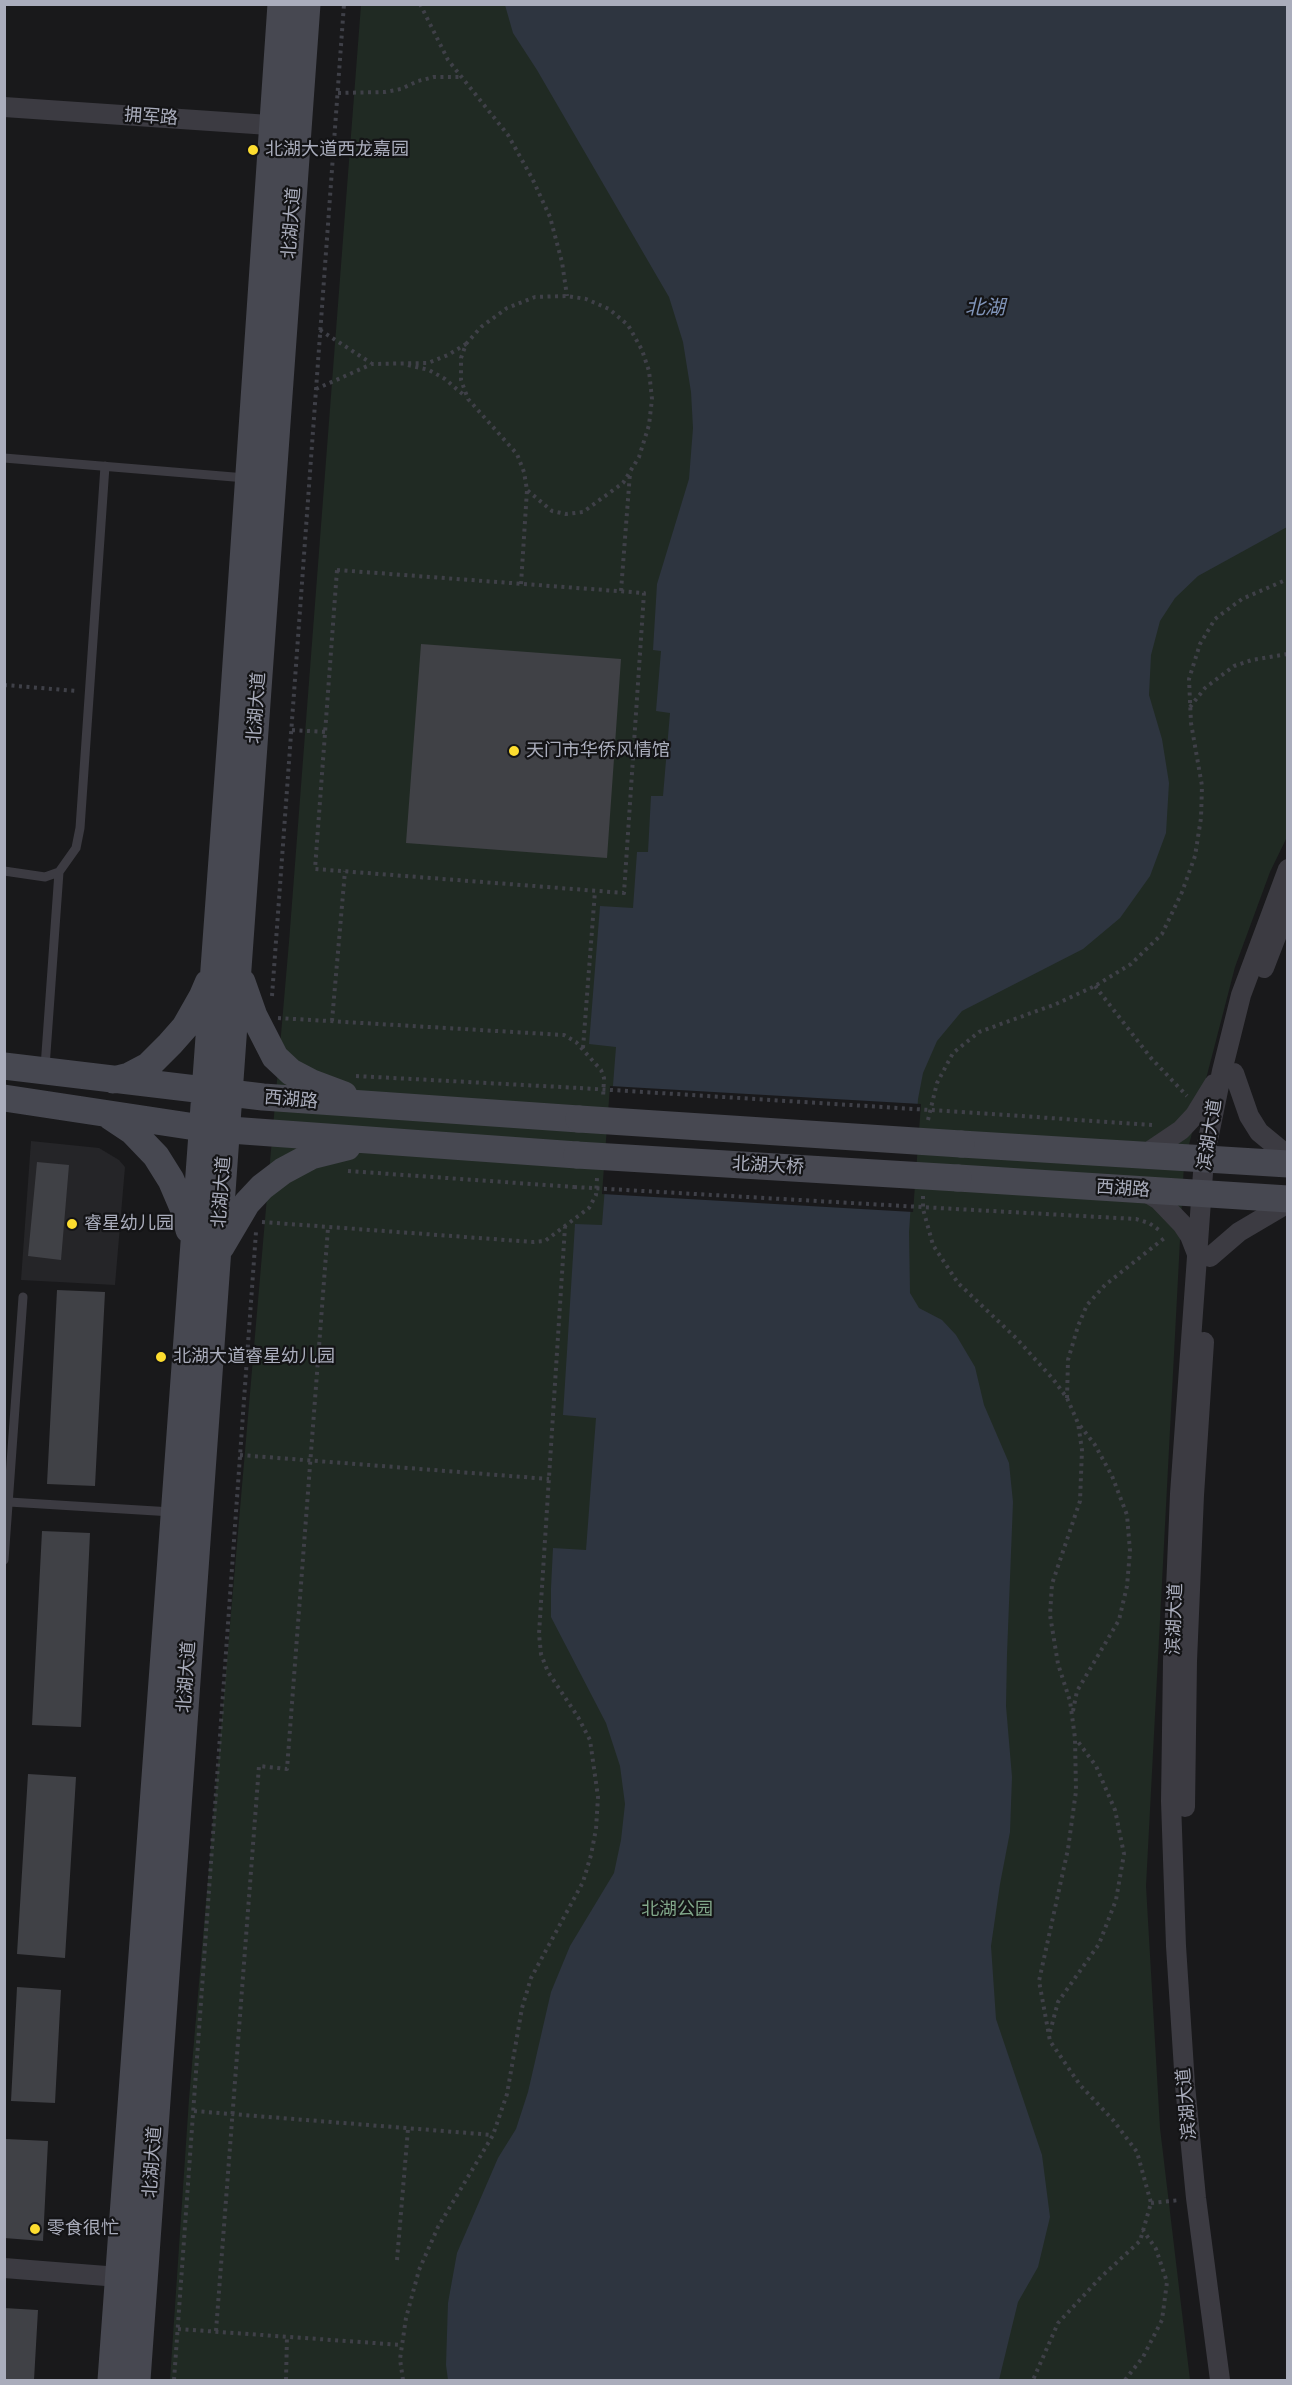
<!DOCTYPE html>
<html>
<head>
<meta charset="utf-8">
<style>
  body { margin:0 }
  #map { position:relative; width:1292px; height:2385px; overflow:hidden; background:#19191b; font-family:"Noto Sans",sans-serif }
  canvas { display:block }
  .frame { position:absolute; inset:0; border:6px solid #aaadbc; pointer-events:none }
</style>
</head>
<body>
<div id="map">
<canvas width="1292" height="2385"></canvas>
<div class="frame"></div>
</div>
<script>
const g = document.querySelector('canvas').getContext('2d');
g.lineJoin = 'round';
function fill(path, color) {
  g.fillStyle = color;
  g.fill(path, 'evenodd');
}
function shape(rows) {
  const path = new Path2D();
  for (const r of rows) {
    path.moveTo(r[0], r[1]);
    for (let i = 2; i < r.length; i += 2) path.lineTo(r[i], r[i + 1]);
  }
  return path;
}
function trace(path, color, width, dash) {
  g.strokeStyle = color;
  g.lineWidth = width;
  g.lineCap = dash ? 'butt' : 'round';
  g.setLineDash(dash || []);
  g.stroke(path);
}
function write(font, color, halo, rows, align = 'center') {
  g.font = font + ' "Noto Sans","Noto Sans SC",sans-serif';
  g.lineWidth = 4.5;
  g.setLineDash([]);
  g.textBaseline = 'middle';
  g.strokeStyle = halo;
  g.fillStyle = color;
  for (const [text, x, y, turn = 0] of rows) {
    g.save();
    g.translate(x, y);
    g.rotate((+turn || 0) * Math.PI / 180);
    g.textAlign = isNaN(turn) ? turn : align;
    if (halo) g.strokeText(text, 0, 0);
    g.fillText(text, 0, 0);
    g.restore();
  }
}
fill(shape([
  [31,1141,99,1148,119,1160,125,1167,115,1285,21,1280]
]), '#252528');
fill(shape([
  [361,5,1287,5,1287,837,1270,872,1235,967,1184,1164,1146,1886,1160,2128,1190,2380,170,2380,189,2099,289,942]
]), '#202a23');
fill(shape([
  [505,5,1287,5,1287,527,1198,576,1175,598,1160,621,1151,655,1149,695,1162,739,1169,783,1166,833,1150,876,1120,918,1083,949,962,1011,937,1041,923,1073,918,1099,909,1232,910,1293,919,1308,942,1320,956,1335,975,1367,984,1405,1009,1463,1013,1502,1007,1654,1006,1706,1012,1777,1010,1832,1000,1884,991,1946,996,2019,1042,2155,1050,2217,1038,2267,1018,2302,999,2380,448,2380,446,2365,448,2303,457,2253,498,2158,516,2129,528,2092,551,1992,570,1946,614,1873,621,1840,625,1804,620,1766,606,1723,551,1617,551,1588,553,1548,586,1550,596,1418,563,1415,575,1224,602,1225,616,1047,589,1044,600,906,633,908,637,852,648,852,651,796,663,796,670,713,656,711,661,651,653,650,657,584,689,479,693,428,691,392,683,342,669,297,537,70,513,33]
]), '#2e3540');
fill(shape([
  [610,1086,921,1104,913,1212,602,1194]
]), '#19191b');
fill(shape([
  [421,644,621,659,607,858,406,843],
  [37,1162,69,1165,61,1260,28,1256],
  [57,1290,105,1292,95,1486,47,1484],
  [42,1531,90,1533,81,1727,32,1725],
  [28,1774,76,1777,65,1958,17,1954],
  [17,1987,61,1990,55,2103,11,2101],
  [6,2139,48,2141,43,2241,4,2238],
  [4,2308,38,2310,34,2380,4,2380]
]), '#404146');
trace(shape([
  [420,4,448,60,508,135,532,178,550,217,562,262,567,296],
  [338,93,385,92,401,89,418,81,434,77,461,77],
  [320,330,371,363],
  [408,365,429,370,445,379,466,397],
  [316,389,372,364,428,363,448,355,466,344],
  [337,570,644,593,624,893,315,869,337,570],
  [521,584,527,490,524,472,517,454,468,399,461,380,461,358,466,344,481,327,507,308,535,297,567,296,586,299,609,309,628,325,642,350,649,371,652,399,649,425,639,457,623,483,583,512,566,514,552,511,527,490],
  [621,591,630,473],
  [4,685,77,691],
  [1190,707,1205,688,1234,666,1252,660,1288,654],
  [292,730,325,732],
  [1095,986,1151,1058,1187,1096],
  [272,996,344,4],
  [278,1018,564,1035,576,1042,601,1070,604,1078,603,1099],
  [332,1021,345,871],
  [583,1048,595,891],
  [356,1076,580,1088],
  [962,1112,1152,1125],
  [928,1120,937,1083,953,1053,979,1032,1056,1004,1095,986,1131,964,1162,934,1182,892,1195,856,1201,818,1202,786,1191,723,1189,679,1200,644,1215,619,1242,599,1288,579],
  [348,1171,574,1187],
  [923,1196,923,1209,933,1245,958,1283,1016,1338,1053,1379,1067,1398,1078,1423,1082,1450,1080,1501,1052,1584,1050,1615,1058,1664,1070,1701,1075,1738,1076,1791,1068,1849,1039,1981,1050,2041,1080,2085,1113,2120,1137,2152,1151,2203,1140,2241,1101,2277,1058,2323,1033,2380],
  [956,1209,1136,1219,1149,1223,1159,1230],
  [262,1222,533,1242,545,1241,589,1208,596,1195,597,1178],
  [1067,1398,1068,1360,1078,1326,1087,1305,1105,1285,1167,1236],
  [240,1455,549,1479],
  [1073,1711,1077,1691,1119,1620,1127,1586,1130,1551,1127,1515,1112,1476,1095,1445,1078,1423],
  [1050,2032,1058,2002,1099,1944,1116,1900,1124,1854,1115,1810,1096,1766,1076,1739],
  [194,2111,493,2135],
  [1151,2203,1180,2200],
  [397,2260,408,2129],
  [178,2329,402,2345],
  [216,2331,259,1766,287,1769,328,1228],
  [174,2380,256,1232],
  [286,2380,287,2336],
  [403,2380,400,2359,406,2318,419,2270,438,2227,493,2135,507,2094,522,2008,531,1978,583,1882,591,1855,596,1829,598,1797,590,1740,578,1717,548,1672,541,1654,539,1634,565,1227],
  [1125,2380,1143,2357,1162,2320,1167,2282,1156,2249,1143,2230]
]), '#3f4048', 4, [3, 4.5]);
trace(shape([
  [4,458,246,478],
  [4,871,45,877,59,872,76,848,80,828,105,466],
  [45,1067,59,872],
  [9,1502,172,1512],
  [4,1560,23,1297]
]), '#3c3b42', 9);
trace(shape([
  [4,107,284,126],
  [1264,968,1288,906],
  [1234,1073,1249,1116,1259,1132,1288,1156],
  [1144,1155,1181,1130,1195,1115,1214,1084],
  [1144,1191,1159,1200,1182,1224,1190,1236,1197,1254],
  [1210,1257,1239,1232,1288,1203],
  [1185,1807,1187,1661,1194,1495,1204,1342],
  [4,2268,119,2277],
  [1220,2380,1196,2198,1185,2085,1176,1946,1171,1801,1173,1661,1180,1494,1204,1159,1222,1071,1241,995,1288,869]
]), '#3c3b42', 20);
trace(shape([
  [242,982,254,1016,275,1057,291,1072,312,1083,344,1095],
  [4,1066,263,1097,579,1119],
  [113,1080,129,1076,148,1066,170,1044,185,1027,202,997,208,983],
  [4,1098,202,1128,577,1155],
  [111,1117,132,1131,156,1156,171,1180,183,1208,189,1230],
  [961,1144,1288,1164],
  [958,1178,1288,1199],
  [221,1247,247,1203,262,1187,283,1171,311,1156,347,1147],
  [111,2380,232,722,281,4],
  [137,2380,307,4]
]), '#474851', 27);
trace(shape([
  [580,1088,962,1112],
  [574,1187,956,1209]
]), '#3f4048', 4, [3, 4.5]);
trace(shape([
  [579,1119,961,1144],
  [577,1155,958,1178]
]), '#474851', 27);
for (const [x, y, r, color] of [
  [253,150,6,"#fddd2f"],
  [514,751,6,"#fddd2f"],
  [72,1224,6,"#fddd2f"],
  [161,1357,6,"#fddd2f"],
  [35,2229,6,"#fddd2f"]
]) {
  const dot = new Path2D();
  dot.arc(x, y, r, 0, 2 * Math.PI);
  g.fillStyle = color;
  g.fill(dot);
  trace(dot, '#141416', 2);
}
write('18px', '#aaadbc', '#141416', [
  ["拥军路",151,117,4],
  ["北湖大道",292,223,-86],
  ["北湖大道",257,708,-86],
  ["西湖路",291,1100,5],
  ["滨湖大道",1210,1135,-81],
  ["北湖大桥",768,1166,3],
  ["西湖路",1123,1189,4],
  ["北湖大道",222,1192,-86],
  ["滨湖大道",1175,1619,-88],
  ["北湖大道",187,1677,-86],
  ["滨湖大道",1187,2104,-95],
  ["北湖大道",153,2162,-86]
]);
write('18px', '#aaadbc', '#141416', [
  ["北湖大道西龙嘉园",265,150],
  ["天门市华侨风情馆",526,751],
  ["睿星幼儿园",84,1224],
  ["北湖大道睿星幼儿园",173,1357],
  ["零食很忙",47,2229]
], 'left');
write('18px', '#81a78a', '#141416', [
  ["北湖公园",677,1910]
]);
write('italic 20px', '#8094b8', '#141416', [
  ["北湖",985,308]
]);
</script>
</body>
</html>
